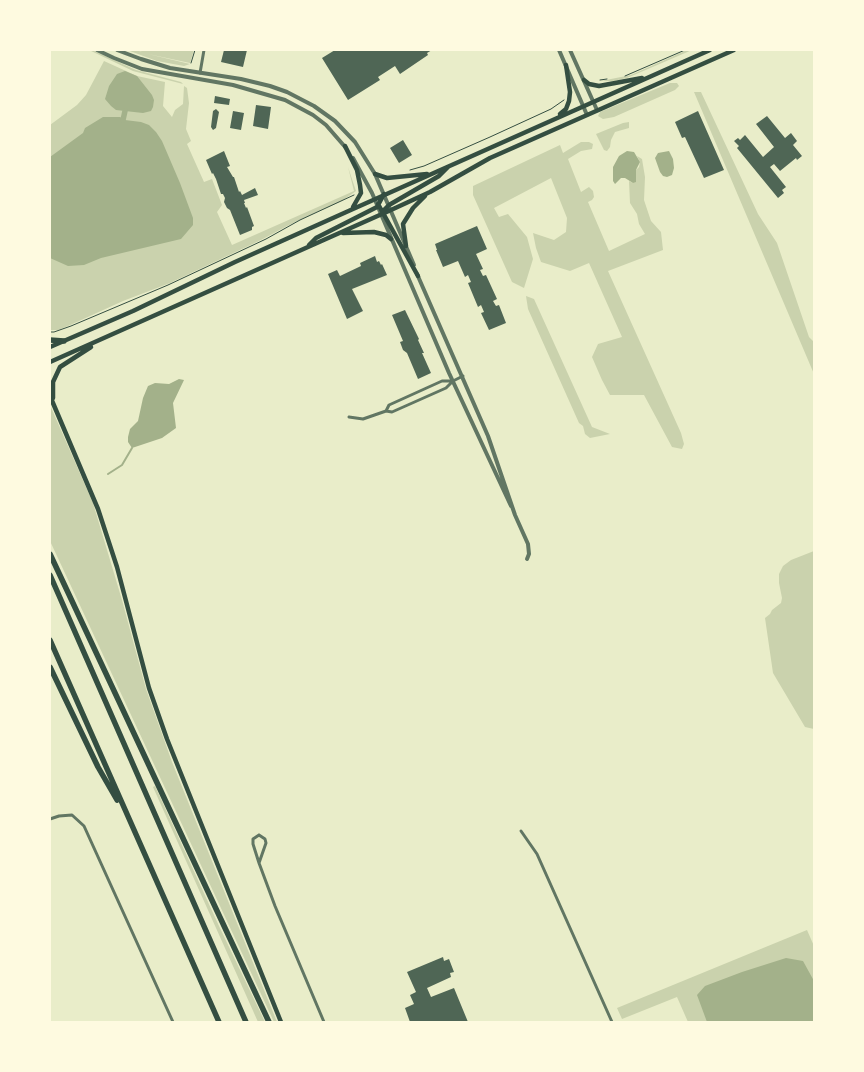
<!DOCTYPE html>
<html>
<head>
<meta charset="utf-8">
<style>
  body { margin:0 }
  #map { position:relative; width:864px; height:1072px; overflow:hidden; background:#e9edc9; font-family:Figtree,sans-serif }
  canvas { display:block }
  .frame { position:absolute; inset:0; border:51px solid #fefae0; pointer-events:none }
</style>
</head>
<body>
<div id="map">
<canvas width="864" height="1072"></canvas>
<div class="frame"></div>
</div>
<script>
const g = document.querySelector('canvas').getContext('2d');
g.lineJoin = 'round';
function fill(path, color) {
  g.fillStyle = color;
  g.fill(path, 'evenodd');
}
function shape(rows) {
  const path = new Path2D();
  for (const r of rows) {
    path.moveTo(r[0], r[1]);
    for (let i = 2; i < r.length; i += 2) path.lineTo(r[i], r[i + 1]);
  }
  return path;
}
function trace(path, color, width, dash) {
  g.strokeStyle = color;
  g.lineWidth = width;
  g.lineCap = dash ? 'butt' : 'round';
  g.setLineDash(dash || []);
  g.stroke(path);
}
fill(shape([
  [89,50,92,50,136,70,181,82,183,84,133,71],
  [127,50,136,50,142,52,138,50,194,50,190,63,148,54,190,64,184,66,157,61],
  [687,50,692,50,627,78,613,81,601,81,631,75],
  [104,61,137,76,165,82,163,106,172,117,175,110,183,104,184,86,187,88,189,103,186,129,191,141,187,144,204,182,212,179,222,205,217,212,232,245,354,191,348,167,356,191,342,201,289,225,261,240,170,283,123,301,68,326,58,330,50,330,50,125,77,105,86,95],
  [670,83,677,83,679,86,675,90,614,117,603,119,598,116,600,112],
  [694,92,701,92,758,214,777,243,809,337,814,342,814,374],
  [629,122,629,128,615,132,611,140,610,147,607,151,604,150,596,134,623,123],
  [581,142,589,142,593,144,592,149,581,151,568,159,581,192,589,187,593,191,594,197,592,200,588,202,609,251,645,234,639,224,637,214,630,203,629,181,633,183,636,170,639,167,640,162,637,156,642,159,645,177,644,200,651,221,661,232,663,250,608,271,681,433,684,444,682,449,672,447,644,395,610,395,602,380,592,357,598,344,622,337,589,263,570,271,541,262,536,248,533,233,554,240,566,232,567,218,551,178,494,208,499,217,508,214,527,237,533,259,524,288,512,282,473,195,473,186,560,145,563,153],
  [526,296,534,299,592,427,610,434,590,438,585,434,583,426,579,423,528,309],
  [50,405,93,503,122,600,146,689,172,762,277,1022,274,1022,50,541],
  [814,551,814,729,805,727,773,673,765,618,770,614,772,610,781,603,782,598,779,583,779,574,783,566,791,560],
  [155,786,219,926,265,1022,258,1022,153,787],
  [807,930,814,946,814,1022,688,1022,677,997,622,1019,617,1008]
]), '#cad2ad');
fill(shape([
  [125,71,137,76,152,95,154,100,153,107,151,111,143,113,116,110,111,106,105,99,109,86,117,74],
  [103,117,120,117,125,120,141,122,149,125,156,132,162,141,180,183,193,218,193,225,181,239,101,258,84,265,68,266,50,258,50,157,83,133,85,128],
  [627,151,634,152,640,162,636,170,636,182,633,183,625,178,621,178,615,184,613,181,613,167,619,156],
  [669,151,673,159,674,168,672,175,667,177,663,176,660,172,655,158,658,153],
  [179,379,184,380,173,403,176,428,162,438,132,448,128,442,128,437,130,429,138,421,143,398,148,386,155,383,169,384],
  [786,958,803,961,814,981,814,1022,707,1022,697,995,705,986,742,972]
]), '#a3b18a');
trace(shape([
  [108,474,122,465,132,448]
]), '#a3b18a', 2);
trace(shape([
  [123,120,125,111]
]), '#a3b18a', 5.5);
fill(shape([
  [224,50,247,50,243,67,221,62],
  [335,50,432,50,427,53,428,55,400,74,395,66,378,77,380,80,348,100,322,58],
  [215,96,230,99,229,105,214,103],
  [256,105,271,107,268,129,253,126],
  [216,109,219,112,216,128,213,130,211,127,213,111],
  [233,111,244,113,241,130,230,128],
  [698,111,724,170,704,178,685,137,682,138,675,122],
  [767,116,785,138,791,133,797,141,793,145,802,156,797,160,796,158,780,171,774,164,770,167,786,187,782,190,784,193,778,198,737,148,739,146,734,141,738,138,740,140,745,135,763,157,774,147,756,124],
  [403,140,412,155,399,163,390,148],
  [224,151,230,166,227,167,233,177,234,177,239,192,240,191,242,195,255,188,258,195,244,200,245,203,244,203,246,208,247,207,254,226,252,227,252,230,240,235,230,210,227,208,224,202,225,198,223,194,221,194,216,179,213,173,212,174,206,160],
  [477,226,487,249,476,254,483,269,480,270,483,276,486,275,497,299,493,301,496,306,499,305,506,323,489,330,481,313,484,312,481,305,478,307,468,283,471,282,468,275,465,277,458,261,443,267,436,250,437,250,435,244],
  [375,256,377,262,379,261,381,265,382,264,387,275,352,289,363,311,347,319,328,274,337,270,340,276,361,266,360,263],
  [405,310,419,339,418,340,424,353,422,353,431,373,418,379,407,353,403,350,400,342,403,341,392,315],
  [443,957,444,961,449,959,454,972,450,973,451,977,427,988,431,997,454,988,468,1022,410,1022,405,1008,414,1004,410,995,416,992,407,972]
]), '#4f6655');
trace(shape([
  [191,63,195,50],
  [625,76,685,50],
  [600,80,607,79],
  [410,170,424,166,490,137,551,109,564,100],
  [50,332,54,332,71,326,168,285,266,239,300,220,354,195]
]), '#344e41', 1);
trace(shape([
  [200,73,204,50],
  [386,411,389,405,442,381,453,381,463,376],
  [349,417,363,419,386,411,392,412,446,388,453,381],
  [50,819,59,816,72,815,84,826,173,1022],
  [521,831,537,854,612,1022],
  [259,835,265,839,266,843,259,863,253,844,253,839,259,835],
  [259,863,275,906,324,1022]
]), '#617663', 3);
trace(shape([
  [97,50,114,58,142,69,233,85,285,100,313,115,326,125,346,148],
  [117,50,141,59,170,68,241,79,270,86,287,92,314,106,335,121,355,142,375,174,414,265],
  [559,50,587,115],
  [570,50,597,110],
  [353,158,372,193,449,373,511,506],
  [417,274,488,436,515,515,528,544,529,554,527,559]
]), '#617663', 4);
trace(shape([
  [584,80,589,84,599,86,642,78],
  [560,114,566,109,569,101,570,92,566,65],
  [345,146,357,170,360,185,361,193,353,207],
  [375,174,387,178,427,174],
  [378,204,418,276],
  [383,211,389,205,439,176,448,167],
  [343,233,374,232,386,235,391,239],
  [309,245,316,238,377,207,384,194],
  [406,246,403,224,413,208,425,196],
  [50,347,133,311,235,262,353,209,710,50],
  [50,362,391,210,430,192,490,158,734,50],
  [50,396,98,509,117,567,149,688,167,739,281,1022],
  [53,398,53,382,60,367,91,347]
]), '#344e41', 4.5);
trace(shape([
  [50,340,64,341],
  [50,554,269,1022],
  [50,575,246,1022],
  [50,640,219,1022],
  [50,667,98,767,117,800]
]), '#344e41', 5.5);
</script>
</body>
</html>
